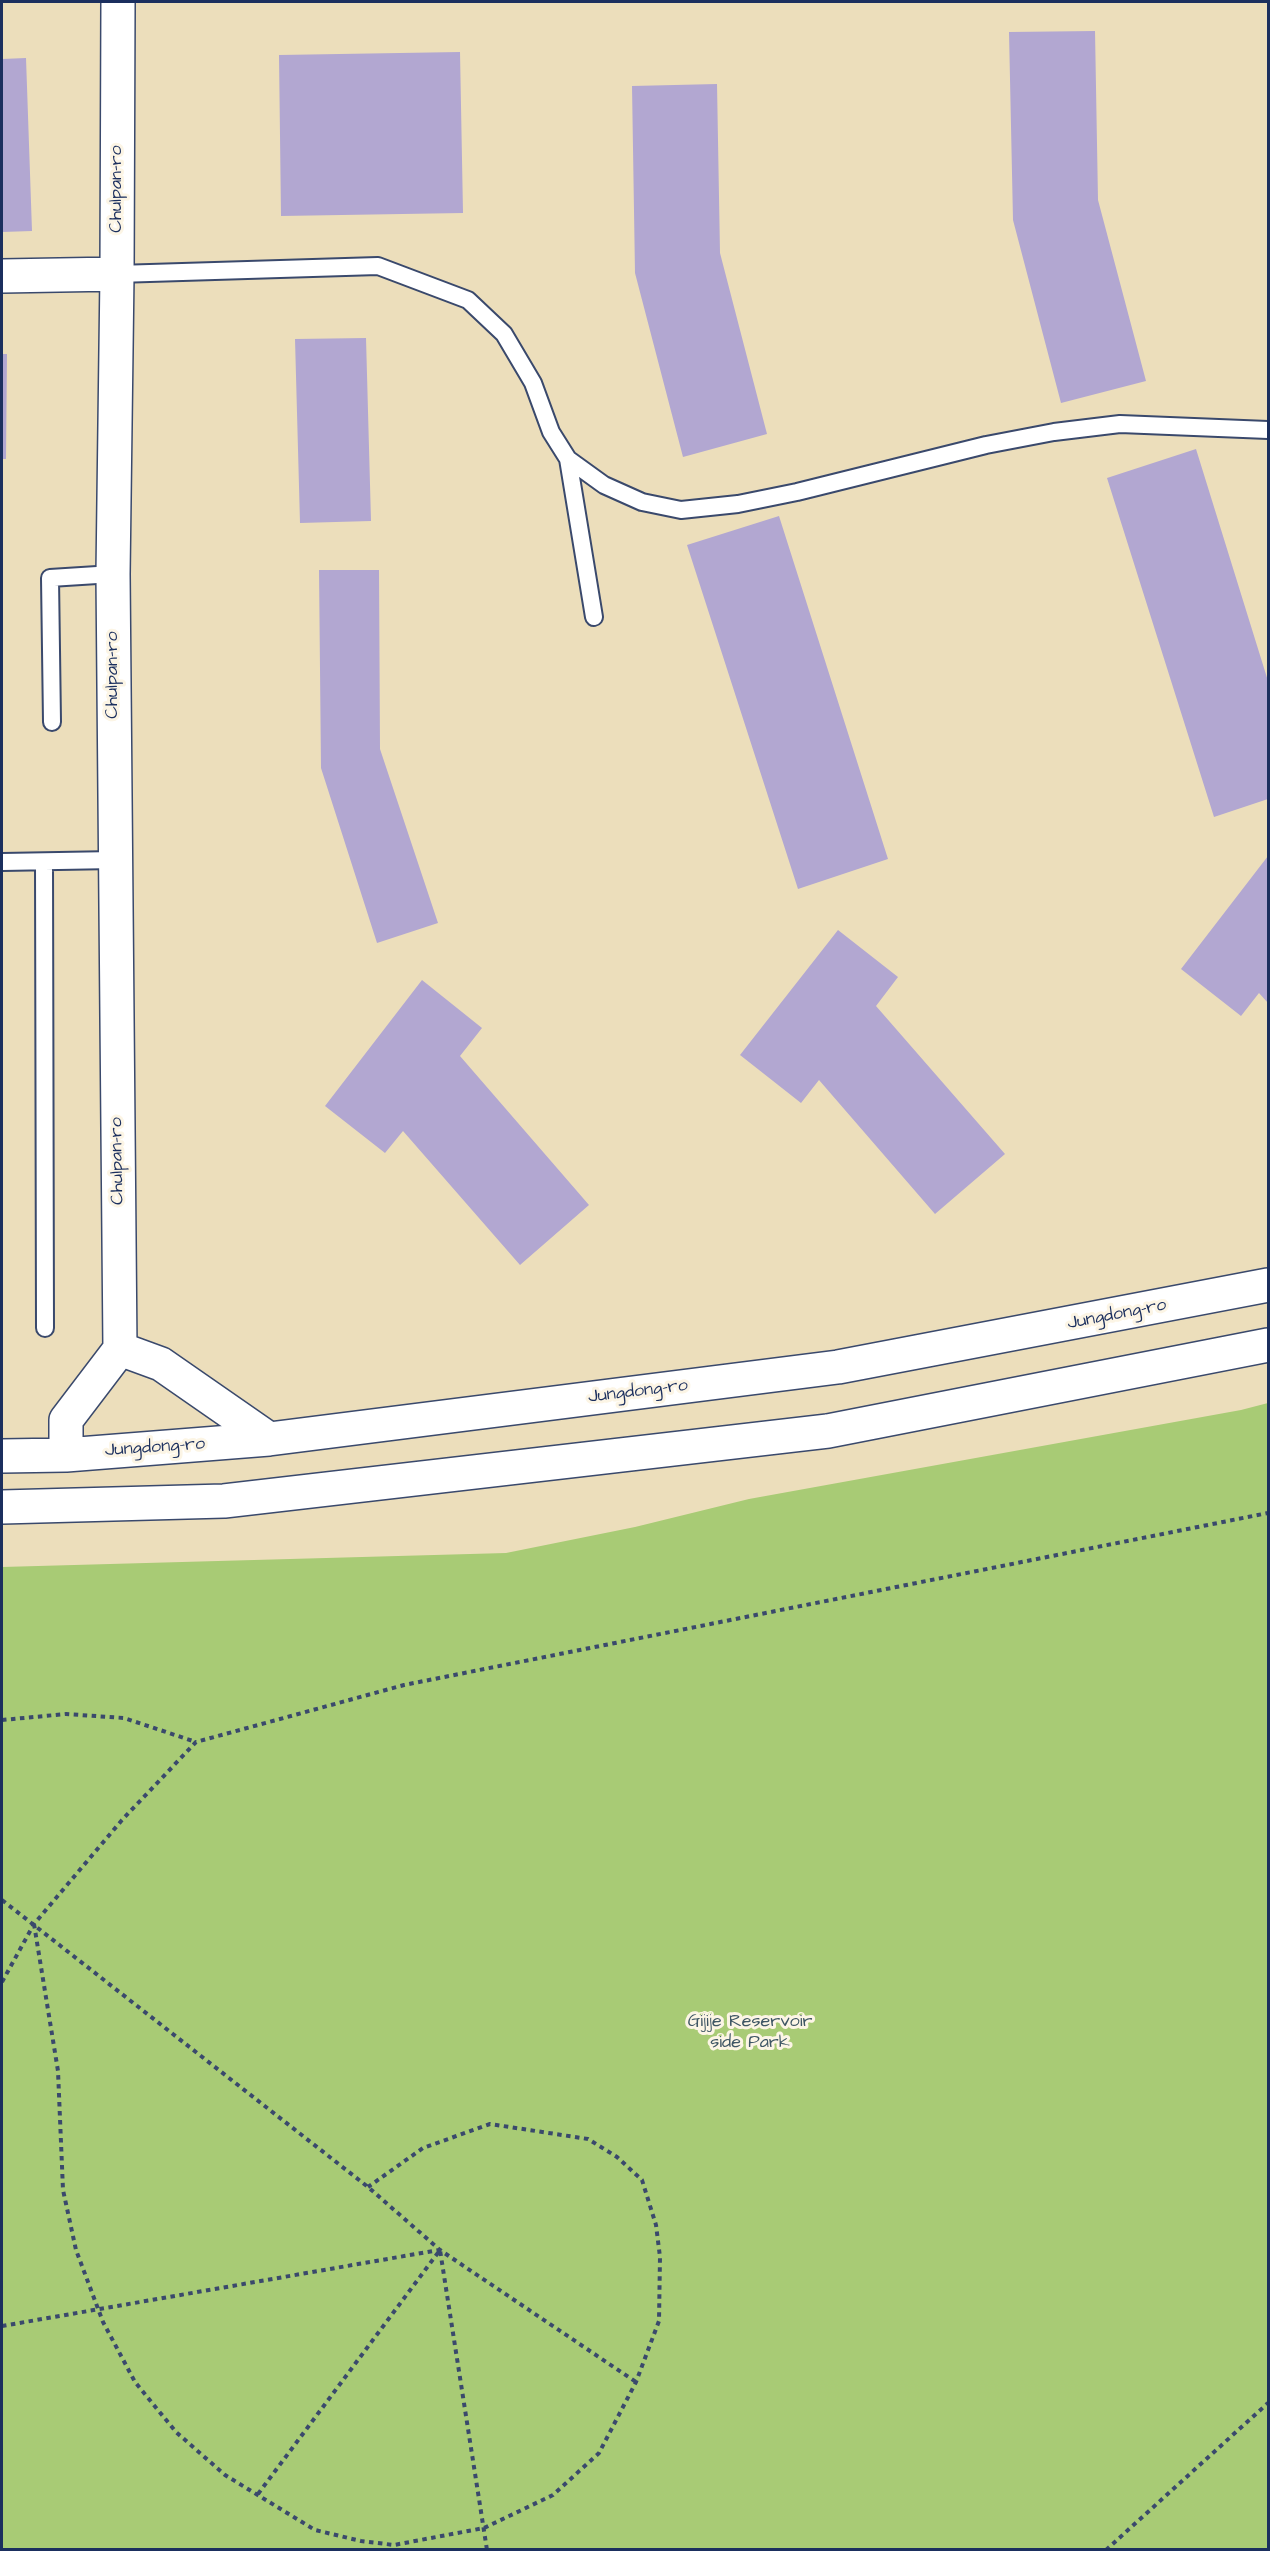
<!DOCTYPE html>
<html>
<head>
<meta charset="utf-8">
<style>
  body { margin:0 }
  #map { position:relative; width:1270px; height:2551px; overflow:hidden; background:#ecdebb; font-family:"Architects Daughter",sans-serif }
  canvas { display:block }
  .frame { position:absolute; inset:0; border:3px solid #1b2f5e; pointer-events:none }
</style>
</head>
<body>
<div id="map">
<canvas width="1270" height="2551"></canvas>
<div class="frame"></div>
</div>
<script>
const g = document.querySelector('canvas').getContext('2d');
g.lineJoin = 'round';
function fill(path, color) {
  g.fillStyle = color;
  g.fill(path, 'evenodd');
}
function shape(rows) {
  const path = new Path2D();
  for (const r of rows) {
    path.moveTo(r[0], r[1]);
    for (let i = 2; i < r.length; i += 2) path.lineTo(r[i], r[i + 1]);
  }
  return path;
}
function trace(path, color, width, dash) {
  g.strokeStyle = color;
  g.lineWidth = width;
  g.lineCap = dash ? 'butt' : 'round';
  g.setLineDash(dash || []);
  g.stroke(path);
}
function write(font, color, halo, rows, align = 'center') {
  g.font = font + ' "Architects Daughter",sans-serif';
  g.lineWidth = 6;
  g.setLineDash([]);
  g.textBaseline = 'middle';
  g.strokeStyle = halo;
  g.fillStyle = color;
  for (const [text, x, y, turn = 0] of rows) {
    g.save();
    g.translate(x, y);
    g.rotate((+turn || 0) * Math.PI / 180);
    g.textAlign = isNaN(turn) ? turn : align;
    if (halo) g.strokeText(text, 0, 0);
    g.fillText(text, 0, 0);
    g.restore();
  }
}
fill(shape([
  [1268,1403,1268,2549,2,2549,2,1567,506,1553,635,1527,749,1499,1241,1410]
]), '#a8cb75');
fill(shape([
  [1095,31,1098,200,1146,381,1061,403,1013,220,1009,32],
  [460,52,463,213,281,216,279,55],
  [26,58,32,231,2,232,2,59],
  [717,84,720,253,767,434,683,457,635,273,632,86],
  [366,338,371,521,300,523,295,339],
  [2,354,7,354,6,459,2,459],
  [1196,449,1268,681,1268,799,1214,817,1107,478],
  [779,516,888,859,798,889,687,545],
  [319,570,379,570,380,749,438,923,377,943,321,768],
  [1268,856,1268,1003,1259,993,1241,1016,1181,969],
  [838,930,898,977,876,1006,1005,1154,935,1214,819,1080,801,1103,740,1055],
  [422,980,482,1028,460,1056,589,1205,520,1265,403,1131,385,1153,325,1106]
]), '#b2a7d1');
const lane = shape([
  [117,274,378,266,468,300,504,334,533,383,551,432,568,459,604,485,642,502,681,510,738,504,797,492,986,445,1054,432,1120,424,1268,430],
  [568,459,594,617],
  [52,722,50,578,113,574],
  [2,862,115,860],
  [44,862,45,1328]
]);
const street = shape([
  [2,276,117,274],
  [120,1349,161,1364,269,1439],
  [66,1455,66,1420,120,1349,113,574,117,274,118,2],
  [2,1456,66,1455,269,1439,838,1367,1268,1285],
  [2,1507,224,1501,828,1431,1268,1345]
]);
trace(lane, '#3a496c', 20);
trace(street, '#3a496c', 36);
trace(shape([
  [2,1720,66,1714,124,1718,196,1742],
  [2,1900,368,2187,440,2250,636,2382],
  [34,1924,58,2071,63,2190,76,2250,103,2322,135,2382,176,2432,225,2475,315,2530,361,2541,394,2545,484,2528,553,2495,599,2453,636,2382,659,2321,660,2257,656,2225,642,2180,617,2157,588,2139,490,2124,423,2148,368,2187],
  [2,1982,34,1924,122,1820,196,1742,404,1685,1268,1513],
  [2,2326,439,2250],
  [258,2494,440,2250,487,2550],
  [1106,2550,1268,2403]
]), '#3a496c', 4, [4.5, 4.5]);
trace(lane, '#fff', 16);
trace(street, '#fff', 33);
write('18px', '#1b2f5e', '#fcf5e5', [
  ["Chulpan-ro",117,189,-90],
  ["Chulpan-ro",113,675,-90],
  ["Chulpan-ro",118,1161,-91],
  ["Jungdong-ro",1117,1315,-11],
  ["Jungdong-ro",638,1392,-7],
  ["Jungdong-ro",155,1448,-4]
]);
write('18px', '#3e5664', '#fcf5e5', [
  ["Gijije Reservoir",750,2022],
  ["side Park",750,2043]
]);
</script>
</body>
</html>
